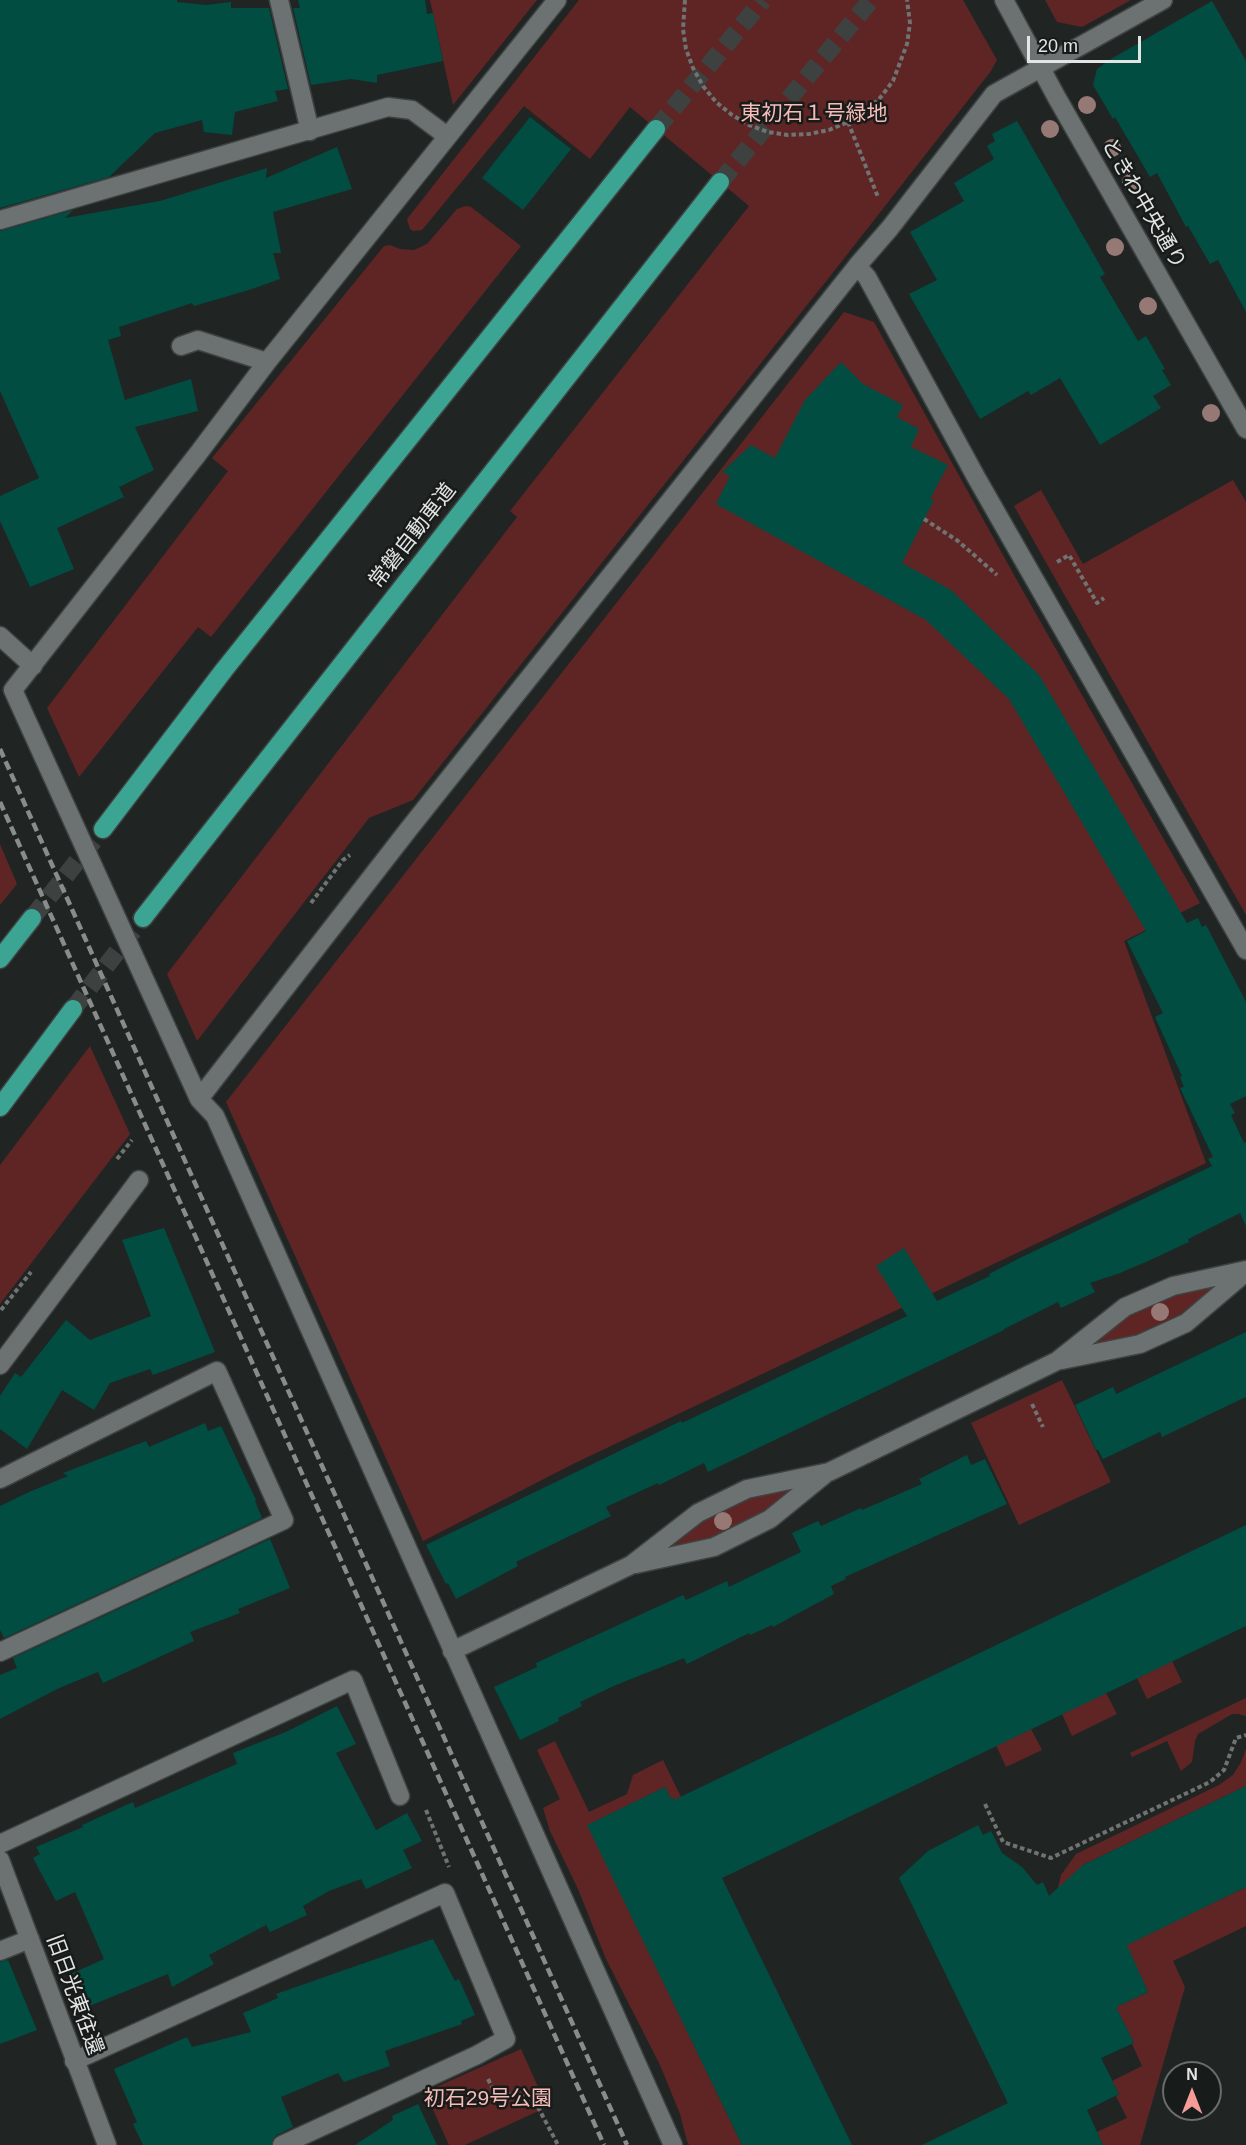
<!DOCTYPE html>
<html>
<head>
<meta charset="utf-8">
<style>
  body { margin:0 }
  #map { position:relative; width:1246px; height:2145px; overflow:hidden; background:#202524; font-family:Arial,sans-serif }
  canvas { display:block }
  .north { position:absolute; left:1162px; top:2061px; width:60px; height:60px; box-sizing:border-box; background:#171b1a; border:2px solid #686c6b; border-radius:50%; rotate:0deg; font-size:16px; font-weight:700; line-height:24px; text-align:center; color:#e2e5e4 }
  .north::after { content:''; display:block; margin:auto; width:21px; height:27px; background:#f59c96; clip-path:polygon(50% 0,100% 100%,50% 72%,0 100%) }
  .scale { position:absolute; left:1027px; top:36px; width:114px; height:27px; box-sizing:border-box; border:3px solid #e2e5e4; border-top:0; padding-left:8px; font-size:18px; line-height:21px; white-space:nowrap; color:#e2e5e4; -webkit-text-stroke:4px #171b1a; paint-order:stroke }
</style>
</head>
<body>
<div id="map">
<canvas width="1246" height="2145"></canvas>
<div class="north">N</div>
<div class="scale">20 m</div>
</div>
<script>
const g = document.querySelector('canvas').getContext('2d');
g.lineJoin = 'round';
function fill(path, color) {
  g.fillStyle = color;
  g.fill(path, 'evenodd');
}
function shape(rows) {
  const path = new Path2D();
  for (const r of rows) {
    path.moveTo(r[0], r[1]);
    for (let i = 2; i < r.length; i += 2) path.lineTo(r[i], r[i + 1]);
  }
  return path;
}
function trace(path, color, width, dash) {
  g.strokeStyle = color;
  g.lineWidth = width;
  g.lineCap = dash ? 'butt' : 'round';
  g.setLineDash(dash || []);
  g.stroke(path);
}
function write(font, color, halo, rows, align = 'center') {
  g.font = font + ' Arial,"Noto Sans JP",sans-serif';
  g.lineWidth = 5;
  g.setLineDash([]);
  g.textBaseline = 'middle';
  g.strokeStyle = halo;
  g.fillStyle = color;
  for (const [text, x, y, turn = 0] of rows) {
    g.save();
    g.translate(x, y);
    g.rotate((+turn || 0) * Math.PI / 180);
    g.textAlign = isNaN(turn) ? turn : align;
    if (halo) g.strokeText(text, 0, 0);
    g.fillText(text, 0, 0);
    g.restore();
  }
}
fill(shape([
  [430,0,537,0,453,105],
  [579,0,963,0,997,60,991,71,831,275,413,800,369,818,197,1041,167,974,517,517,510,511,749,206,630,107,590,159,524,106,422,230,413,231,410,229,407,219],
  [1045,0,1131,0,1082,27,1057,22],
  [466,206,471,207,521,246,211,637,198,627,79,777,47,708,228,471,212,458,384,246,390,245,400,249,414,250,427,244,457,209],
  [844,312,874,322,1019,584,1200,903,1124,941,1206,1163,573,1464,423,1541,226,1102],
  [1233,480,1246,502,1246,915,1014,506,1041,490,1083,564],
  [0,844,17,884,0,905],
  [90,1046,130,1134,0,1304,0,1165],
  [1221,1283,1179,1315,1134,1336,1089,1346,1130,1315,1172,1295],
  [1062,1380,1111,1482,1019,1525,971,1423],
  [798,1486,759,1515,711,1538,666,1549,706,1518,747,1499],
  [1172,1661,1182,1682,1147,1699,1137,1678],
  [1106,1693,1117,1714,1072,1736,1062,1714],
  [1246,1698,1246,1716,1238,1714,1232,1714,1198,1734,1195,1741,1192,1762,1181,1771,1167,1741,1132,1757,1130,1753],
  [1031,1729,1042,1750,1006,1767,996,1745],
  [555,1741,589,1812,627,1794,633,1775,663,1760,681,1797,674,1801,673,1798,671,1799,665,1787,588,1825,742,2145,689,2145,687,2141,680,2114,660,2065,606,1959,578,1889,550,1831,543,1808,560,1799,537,1750],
  [1246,1749,1246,1786,1083,1865,1047,1934,1061,1875,1076,1854,1219,1785,1233,1775,1241,1762],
  [1246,1887,1246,1926,1173,1961,1185,1987,1140,2145,1103,2145,1097,2132,1127,2118,1116,2096,1119,2094,1112,2081,1142,2066,1132,2044,1134,2043,1116,2007,1148,1992,1126,1945],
  [521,2049,547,2107,465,2145,449,2145,425,2092]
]), '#5f2524');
fill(shape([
  [0,0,177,0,177,2,206,5,231,2,231,8,269,8,288,89,275,91,278,101,235,112,232,135,204,132,202,120,155,133,109,177,0,208],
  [298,0,425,0,427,14,433,13,443,61,377,75,377,83,351,79,311,85,293,8,300,8],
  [1212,1,1246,61,1246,312,1218,260,1210,264,1188,226,1186,227,1157,173,1150,177,1115,117,1113,119,1093,85,1097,69,1111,59],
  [530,117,571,149,523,210,482,178],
  [1017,121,1105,274,1100,277,1138,341,1146,336,1165,369,1162,370,1171,385,1153,396,1161,408,1100,445,1060,378,1031,395,1028,391,980,419,909,294,937,280,910,232,964,201,954,183,994,159,987,146,995,141,992,134],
  [337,147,352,189,273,212,281,253,273,253,280,279,249,290,194,306,192,303,119,327,121,336,108,340,125,400,191,379,198,411,135,427,154,470,119,487,124,497,57,528,74,569,30,587,0,521,0,496,39,478,0,391,0,231,73,210,65,218,160,201,267,168,266,178],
  [841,362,863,384,903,405,897,417,919,429,911,447,948,465,930,499,934,500,902,563,951,590,1039,675,1187,923,1198,918,1202,927,1206,925,1243,996,1246,1002,1246,1096,1230,1104,1235,1113,1231,1115,1244,1143,1246,1142,1246,1226,1240,1213,1188,1239,1189,1242,1148,1261,1120,1273,1090,1283,1095,1292,1061,1308,1058,1302,1004,1329,1004,1330,708,1472,704,1463,659,1485,658,1483,606,1507,611,1516,516,1562,518,1566,456,1599,448,1583,446,1584,426,1545,681,1421,682,1423,907,1316,876,1266,904,1248,937,1301,990,1276,989,1274,1020,1258,1212,1166,1208,1159,1213,1157,1180,1088,1184,1087,1180,1077,1182,1076,1155,1017,1163,1013,1127,941,1146,931,1009,699,926,620,716,504,730,476,722,472,751,445,775,458,805,400],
  [164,1228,215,1352,153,1375,150,1369,110,1383,94,1410,62,1390,27,1449,0,1429,0,1396,15,1373,21,1377,66,1320,90,1340,151,1316,122,1240],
  [1246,1332,1246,1397,1162,1437,1160,1432,1103,1459,1098,1450,1096,1450,1075,1405,1113,1387,1116,1394],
  [205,1423,208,1431,221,1426,256,1500,255,1501,262,1518,4,1638,0,1630,0,1506,29,1492,68,1476,63,1473,146,1441,149,1447],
  [967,1455,971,1465,985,1459,1007,1504,845,1577,846,1579,831,1586,834,1594,773,1627,772,1625,750,1635,749,1633,687,1664,684,1658,616,1685,580,1702,582,1706,558,1718,559,1721,520,1740,494,1687,537,1667,536,1663,683,1595,686,1600,727,1581,729,1587,801,1552,792,1533,818,1521,821,1526,861,1508,862,1510,922,1484,919,1479],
  [1246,1525,1246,1626,722,1878,852,2145,742,2145,587,1825,665,1787,671,1799,673,1797,674,1800],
  [270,1539,290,1588,238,1609,240,1613,190,1632,194,1641,103,1683,98,1672,57,1689,0,1719,0,1675,17,1668,13,1658],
  [337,1706,356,1744,336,1753,376,1830,407,1813,422,1841,403,1850,412,1868,366,1889,361,1879,329,1891,303,1906,307,1915,270,1932,266,1925,209,1955,214,1964,172,1987,168,1974,87,2007,71,1974,104,1959,75,1892,56,1901,33,1858,40,1854,36,1847,83,1827,82,1825,133,1802,135,1808,237,1764,233,1753,288,1731],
  [1246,1786,1246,1887,1127,1945,1148,1992,1116,2007,1134,2043,1101,2058,1119,2094,1087,2110,1103,2145,922,2145,1008,2103,899,1878,928,1851,978,1825,983,1835,991,1831,1002,1853,1022,1867,1037,1885,1043,1882,1049,1896,1083,1865],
  [433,1939,455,1981,459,1979,475,2015,461,2021,462,2024,385,2051,390,2066,344,2082,338,2073,281,2097,293,2127,277,2135,273,2139,271,2145,143,2145,133,2124,137,2122,114,2069,187,2037,192,2047,251,2032,243,2013,278,1998,276,1994],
  [8,1960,37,2030,0,2044,0,1962],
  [418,2104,437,2145,355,2145,393,2120,392,2116]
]), '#014d42');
trace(shape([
  [656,129,763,0],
  [720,182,871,0],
  [32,918,103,829],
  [73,1009,143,918]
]), '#3d4241', 18, [18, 9]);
const minor = shape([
  [279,0,310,131],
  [557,0,267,362,197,455,13,690,199,1099,215,1116,673,2145],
  [1004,0,1057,98,1246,429],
  [0,220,388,107,412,110,447,136],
  [857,266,867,277,976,477,1246,950],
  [181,346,198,340,267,362],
  [0,636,33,666],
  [199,1099,408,830,857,266,890,228,994,94,1163,0],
  [1062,1360,1140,1344,1186,1323,1246,1272],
  [0,1365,139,1180],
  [0,1479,217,1371,284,1520,0,1652],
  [636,1564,714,1547,770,1519,824,1475],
  [452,1651,631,1565,698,1513,747,1489,829,1472,1057,1361,1125,1307,1173,1286,1246,1270],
  [0,1844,353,1680,400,1796],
  [0,1860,107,2145],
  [0,1951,30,1939],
  [74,2061,445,1893,506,2039,477,2055,282,2145]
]);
const highway = shape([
  [103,829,224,670,656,129],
  [143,918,720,182],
  [0,959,32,918],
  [0,1107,73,1009]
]);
trace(minor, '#3e4241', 21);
trace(highway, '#3e4241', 21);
trace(shape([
  [685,0,683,29,686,49,693,68,703,86,716,102,732,115,749,125,768,132,788,135,809,134,829,130,848,122,865,112,880,98,893,81,907,44,910,23,907,0],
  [848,122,878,197],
  [924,519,958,541,997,575],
  [1057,562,1069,555,1097,603,1104,598],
  [311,903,343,860,350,855],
  [117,1159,132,1140],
  [1,1310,31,1272],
  [1032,1404,1043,1427],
  [985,1804,1003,1842,1051,1858,1210,1782,1224,1770,1236,1738,1246,1735],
  [426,1810,449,1867],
  [488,2079,496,2095,531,2094,558,2145]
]), '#6f7372', 4, [4.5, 3]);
trace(minor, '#6c7271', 18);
trace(highway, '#3ca492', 18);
trace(shape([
  [0,749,627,2145],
  [0,802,604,2145]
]), '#888c8b', 4.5, [9, 4.5]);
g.fillStyle = '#967875';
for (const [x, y] of [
  [1087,105],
  [1050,129],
  [1112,148],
  [1131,182],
  [1115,247],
  [1148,306],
  [1211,413],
  [1160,1312],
  [723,1521]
]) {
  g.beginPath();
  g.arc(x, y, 9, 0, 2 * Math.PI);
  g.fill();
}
write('21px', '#f7bcb8', '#171b1a', [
  ["東初石１号緑地",814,114],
  ["初石29号公園",488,2099]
]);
write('21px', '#e2e5e4', '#171b1a', [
  ["ときわ中央通り",1143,204,60],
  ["常磐自動車道",413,536,-52],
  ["旧日光東往還",74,1995,70]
]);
</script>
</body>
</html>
